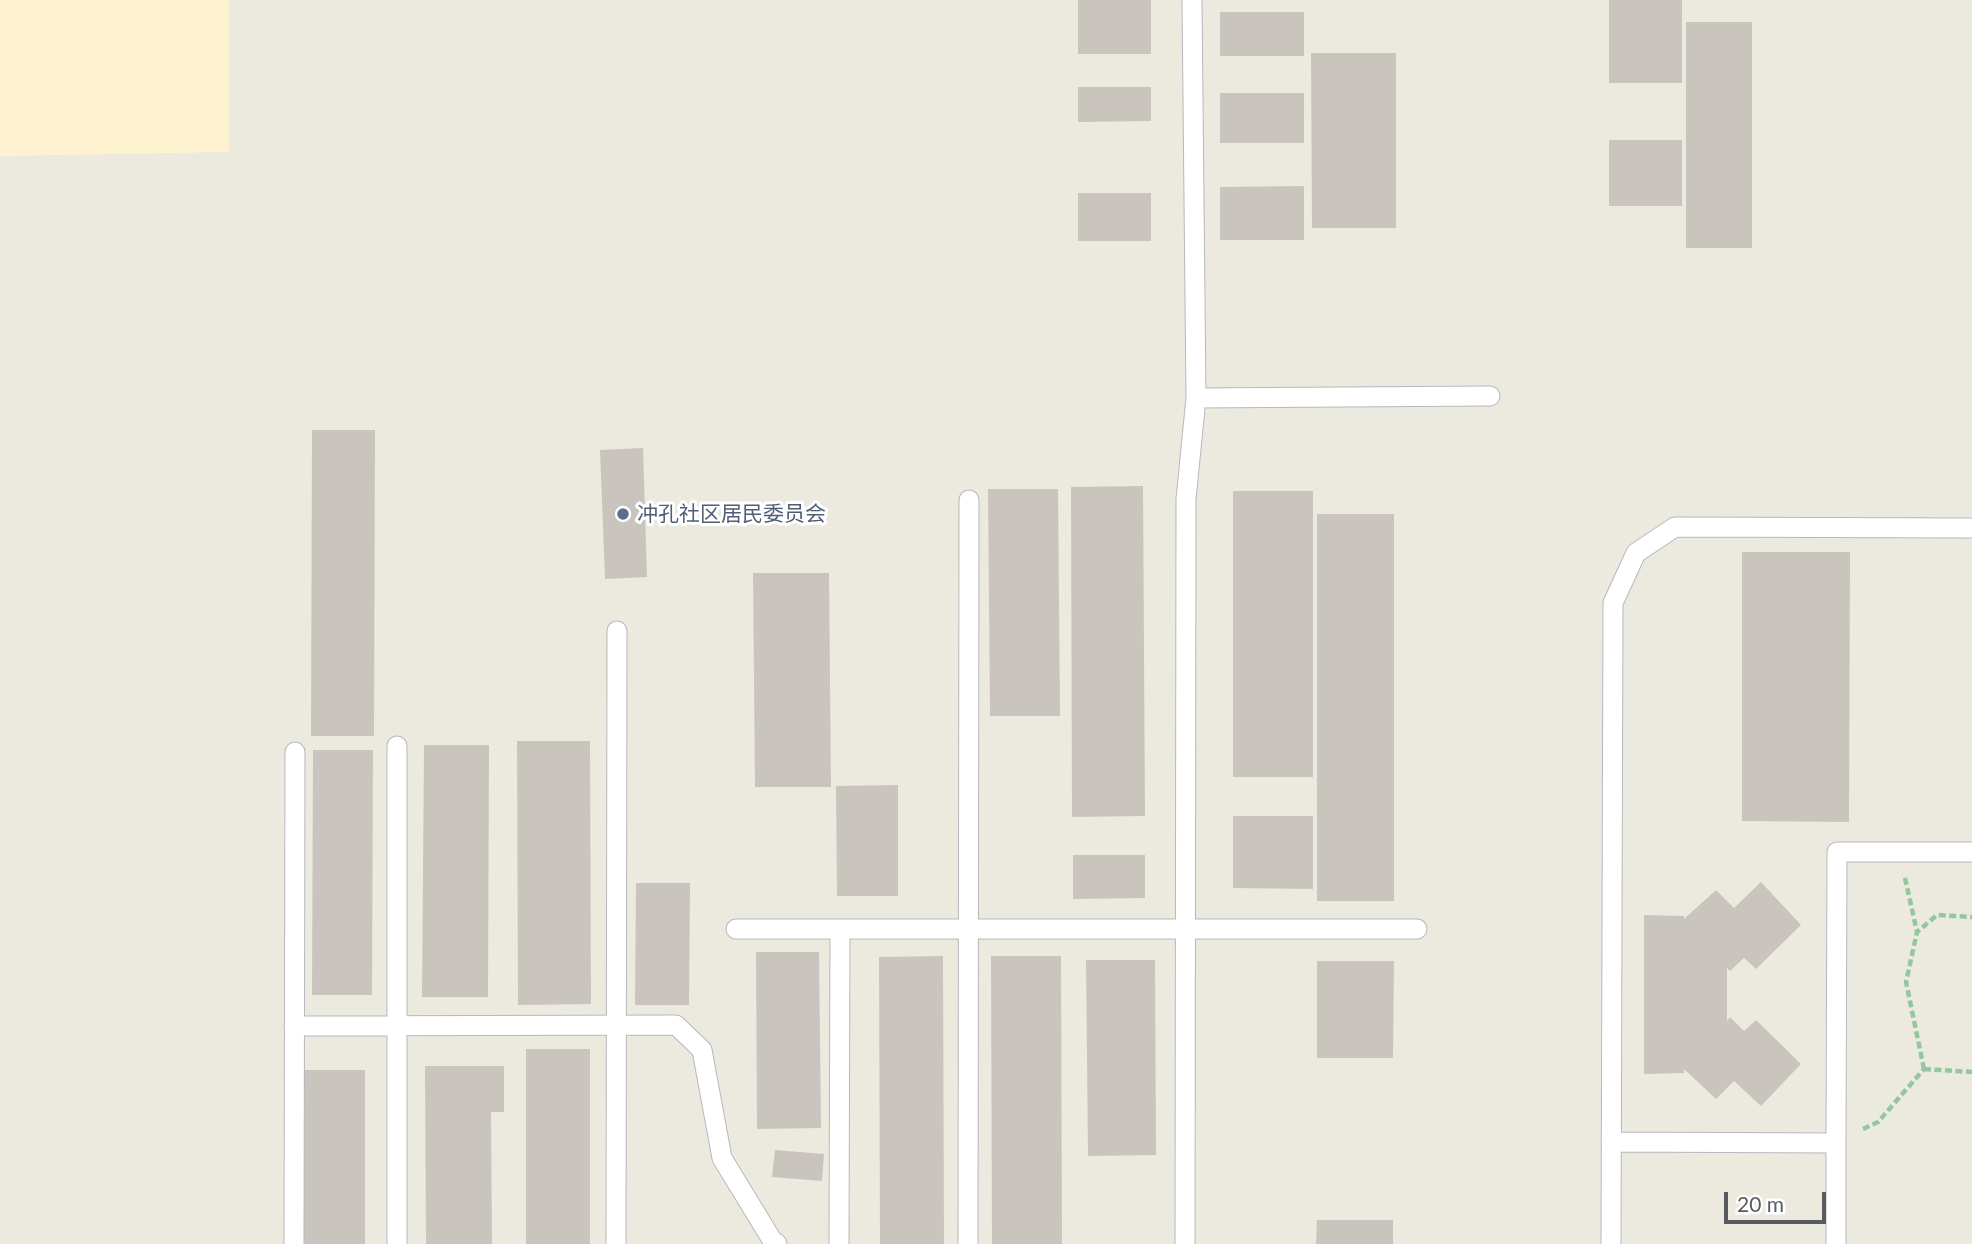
<!DOCTYPE html>
<html>
<head>
<meta charset="utf-8">
<style>
  body { margin:0 }
  #map { position:relative; width:1972px; height:1244px; overflow:hidden; background:#ece9df; font-family:Lato,sans-serif }
  canvas { display:block }
  .scale { position:absolute; left:1724px; top:1192px; width:102px; height:32px; box-sizing:border-box; border:4px solid #585c61; border-top:0; padding-left:9px; font-size:21px; line-height:24px; white-space:nowrap; color:#585c61; -webkit-text-stroke:5px #fff; paint-order:stroke }
</style>
</head>
<body>
<div id="map">
<canvas width="1972" height="1244"></canvas>
<div class="scale">20 m</div>
</div>
<script>
const g = document.querySelector('canvas').getContext('2d');
g.lineJoin = 'round';
function fill(path, color) {
  g.fillStyle = color;
  g.fill(path, 'evenodd');
}
function shape(rows) {
  const path = new Path2D();
  for (const r of rows) {
    path.moveTo(r[0], r[1]);
    for (let i = 2; i < r.length; i += 2) path.lineTo(r[i], r[i + 1]);
  }
  return path;
}
function trace(path, color, width, dash) {
  g.strokeStyle = color;
  g.lineWidth = width;
  g.lineCap = dash ? 'butt' : 'round';
  g.setLineDash(dash || []);
  g.stroke(path);
}
function write(font, color, halo, rows, align = 'center') {
  g.font = font + ' Lato,"Noto Sans SC",sans-serif';
  g.lineWidth = 6;
  g.setLineDash([]);
  g.textBaseline = 'middle';
  g.strokeStyle = halo;
  g.fillStyle = color;
  for (const [text, x, y, turn = 0] of rows) {
    g.save();
    g.translate(x, y);
    g.rotate((+turn || 0) * Math.PI / 180);
    g.textAlign = isNaN(turn) ? turn : align;
    if (halo) g.strokeText(text, 0, 0);
    g.fillText(text, 0, 0);
    g.restore();
  }
}
fill(shape([
  [0,0,229,0,229,152,0,156]
]), '#fff2d1');
fill(shape([
  [1078,0,1151,0,1151,54,1078,54],
  [1609,0,1682,0,1682,83,1609,83],
  [1220,12,1304,12,1304,56,1220,56],
  [1686,22,1752,22,1752,248,1686,248],
  [1311,53,1396,53,1396,228,1312,228],
  [1078,87,1151,87,1151,121,1078,122],
  [1220,93,1304,93,1304,143,1220,143],
  [1609,140,1682,140,1682,206,1609,206],
  [1304,186,1304,240,1220,240,1220,187],
  [1078,193,1151,193,1151,241,1078,241],
  [312,430,375,430,374,736,311,736],
  [643,448,647,577,605,579,600,450],
  [1143,486,1145,816,1072,817,1071,487],
  [988,489,1058,489,1060,716,990,716],
  [1233,491,1313,491,1313,777,1233,777],
  [1317,514,1394,514,1394,901,1317,901],
  [1742,552,1850,552,1849,822,1742,821],
  [753,573,829,573,831,787,755,787],
  [517,741,590,741,591,1004,518,1005],
  [424,745,489,745,488,997,422,997],
  [313,750,373,750,372,995,312,995],
  [898,785,898,896,837,896,836,786],
  [1233,816,1313,816,1313,889,1233,888],
  [1073,855,1145,855,1145,898,1073,899],
  [1761,882,1801,925,1756,969,1744,958,1730,971,1727,968,1727,1021,1730,1017,1744,1031,1756,1020,1801,1064,1761,1106,1734,1081,1716,1099,1684,1069,1684,1073,1644,1074,1644,915,1684,916,1684,919,1716,890,1734,908],
  [636,883,690,883,689,1005,635,1005],
  [756,952,819,952,821,1128,757,1129],
  [943,956,944,1244,880,1244,879,957],
  [991,956,1061,956,1062,1244,992,1244],
  [1086,960,1155,960,1156,1155,1088,1156],
  [1317,961,1394,961,1393,1058,1317,1058],
  [526,1049,590,1049,590,1244,526,1244],
  [425,1066,504,1066,504,1112,491,1112,492,1244,426,1244],
  [304,1070,365,1070,365,1244,304,1244],
  [775,1150,824,1154,822,1181,772,1177],
  [1317,1220,1393,1220,1393,1244,1316,1244]
]), '#c9c5be');
const lane = shape([
  [1192,0,1196,398,1490,396],
  [736,929,1417,929],
  [294,1026,676,1025,702,1050,722,1158,772,1240,777,1244],
  [1611,1142,1836,1143,1837,852,1972,852],
  [294,1244,295,752],
  [397,1244,397,746],
  [616,1244,617,631],
  [839,1244,840,929],
  [968,1244,969,500],
  [1185,1244,1186,499,1196,398],
  [1611,1244,1613,603,1636,553,1675,527,1972,528],
  [1836,1244,1836,1143]
]);
trace(lane, '#b5b8bd', 21);
trace(shape([
  [1905,878,1917,932],
  [1924,1069,1906,982,1917,932,1937,915,1972,917],
  [1924,1069,1972,1072],
  [1863,1129,1878,1122,1924,1069]
]), '#93c79f', 4.5, [7, 3.5]);
trace(lane, '#fff', 19);
for (const [x, y, r, color] of [
  [623,514,7,"#5c6f8a"]
]) {
  const dot = new Path2D();
  dot.arc(x, y, r, 0, 2 * Math.PI);
  g.fillStyle = color;
  g.fill(dot);
  trace(dot, '#fff', 2.5);
}
write('21px', '#4e5e75', '#fff', [
  ["冲孔社区居民委员会",637,514]
], 'left');
</script>
</body>
</html>
